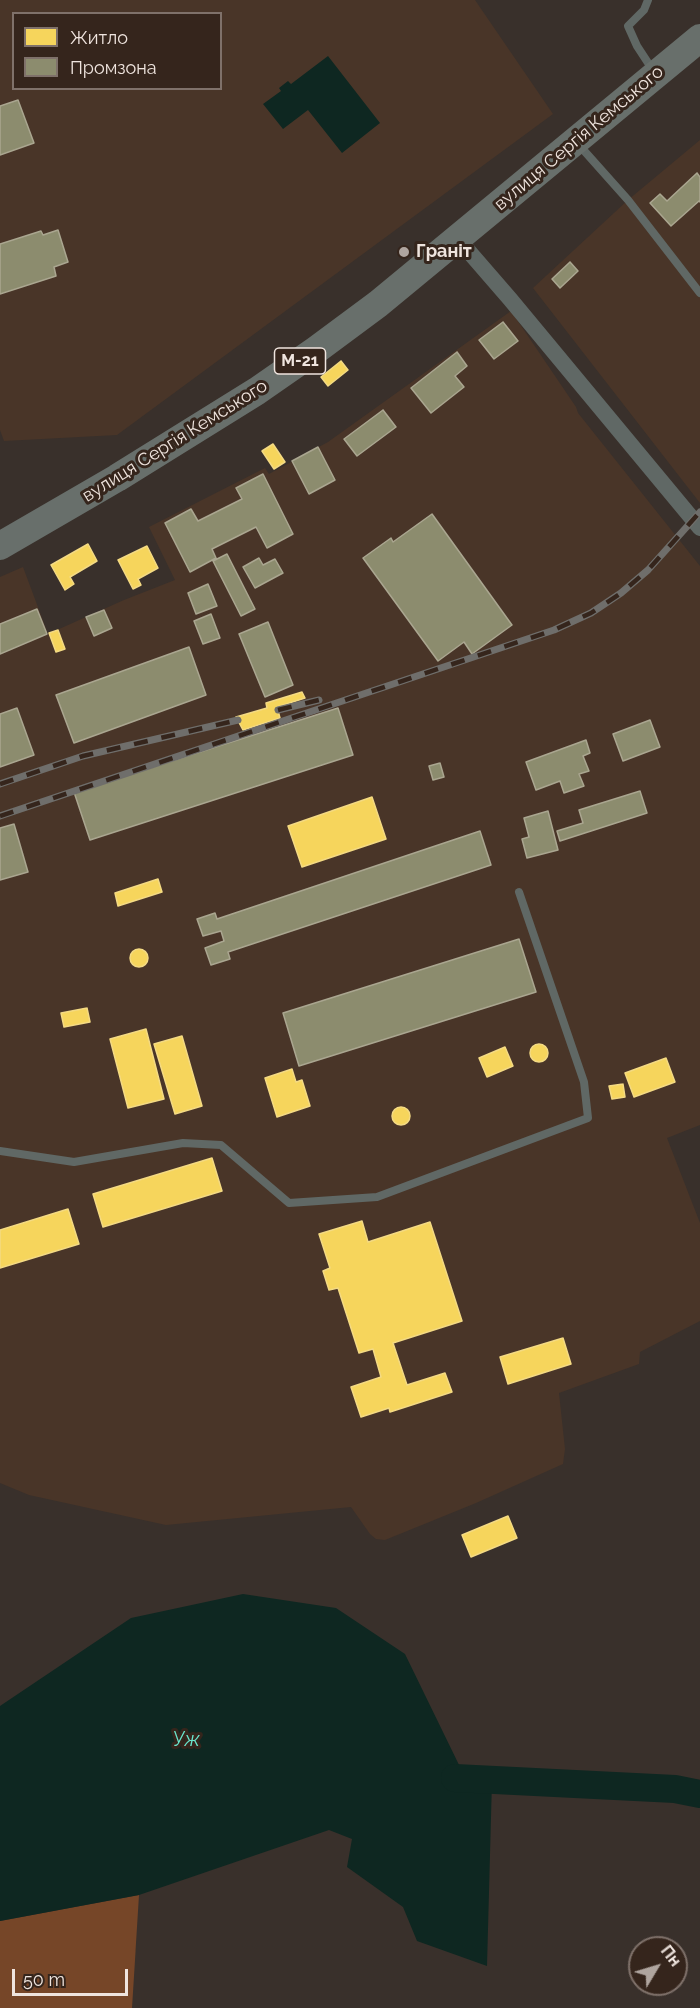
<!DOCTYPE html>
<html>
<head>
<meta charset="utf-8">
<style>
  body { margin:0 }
  #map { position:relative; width:700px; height:2008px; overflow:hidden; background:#39302b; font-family:Raleway,sans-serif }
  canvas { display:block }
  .legend { position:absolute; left:12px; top:12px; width:210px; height:78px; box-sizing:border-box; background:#35251c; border:2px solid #7f716a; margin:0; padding:8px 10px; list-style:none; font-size:18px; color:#efe4de }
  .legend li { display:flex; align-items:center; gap:12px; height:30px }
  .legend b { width:30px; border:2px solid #7f716a }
  .north { position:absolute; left:628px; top:1936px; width:60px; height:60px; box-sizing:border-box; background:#35251c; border:2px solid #7f716a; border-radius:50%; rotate:52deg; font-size:16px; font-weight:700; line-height:24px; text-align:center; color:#efe4de }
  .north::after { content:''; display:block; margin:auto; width:21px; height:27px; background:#afa59f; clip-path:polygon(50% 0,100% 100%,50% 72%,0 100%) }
  .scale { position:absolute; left:12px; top:1969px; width:116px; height:27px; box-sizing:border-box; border:3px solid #efe4de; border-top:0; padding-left:8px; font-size:18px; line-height:21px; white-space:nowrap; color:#efe4de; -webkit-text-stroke:4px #35251c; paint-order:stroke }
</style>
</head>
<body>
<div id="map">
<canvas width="700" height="2008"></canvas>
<ul class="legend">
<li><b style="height:16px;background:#f6d55c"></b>Житло</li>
<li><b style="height:16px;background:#8c8c6e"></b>Промзона</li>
</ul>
<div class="north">Пн</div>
<div class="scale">50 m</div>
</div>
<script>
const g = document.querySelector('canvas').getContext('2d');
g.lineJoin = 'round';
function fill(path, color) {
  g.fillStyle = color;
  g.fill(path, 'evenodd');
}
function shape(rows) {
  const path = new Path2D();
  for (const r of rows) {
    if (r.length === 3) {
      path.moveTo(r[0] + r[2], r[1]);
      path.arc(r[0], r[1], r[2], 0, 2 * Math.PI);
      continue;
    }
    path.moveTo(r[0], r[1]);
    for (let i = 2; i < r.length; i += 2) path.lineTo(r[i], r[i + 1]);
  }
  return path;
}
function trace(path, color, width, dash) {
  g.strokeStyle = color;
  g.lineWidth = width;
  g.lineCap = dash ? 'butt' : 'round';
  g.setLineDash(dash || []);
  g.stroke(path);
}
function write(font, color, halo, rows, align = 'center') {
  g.font = font + ' Raleway,sans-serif';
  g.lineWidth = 6;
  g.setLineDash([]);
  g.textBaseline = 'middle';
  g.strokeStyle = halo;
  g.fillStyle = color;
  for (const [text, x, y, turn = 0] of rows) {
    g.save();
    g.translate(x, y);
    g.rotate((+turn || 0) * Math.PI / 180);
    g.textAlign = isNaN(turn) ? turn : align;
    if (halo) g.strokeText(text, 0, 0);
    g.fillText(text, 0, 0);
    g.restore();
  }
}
fill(shape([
  [0,0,475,0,553,114,117,435,4,441,0,430],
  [14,14,220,14,220,88,14,88],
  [700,140,700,503,533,288,628,200],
  [511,311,576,407,578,413,700,566,700,1125,667,1138,700,1223,700,1321,640,1352,639,1364,559,1393,565,1449,563,1464,476,1503,385,1540,376,1539,370,1534,351,1507,166,1525,29,1495,0,1483,0,577,23,567,48,634,124,600,175,580,149,527,265,468,269,474,328,442]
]), '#493528');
fill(shape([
  [139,1895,132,2008,0,2008,0,1921]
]), '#764628');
fill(shape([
  [328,56,380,123,342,153,308,110,283,129,263,104,281,91,279,88,288,81,291,84],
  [243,1594,336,1608,405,1654,461,1769,491,1770,492,1780,487,1966,417,1941,403,1907,347,1867,352,1839,329,1830,139,1895,0,1921,0,1706,131,1618]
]), '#0e2721');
const homes = shape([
  [341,361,348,370,328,386,321,377,341,361],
  [273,444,285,462,274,469,262,451,273,444],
  [88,544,97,561,70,577,74,584,65,590,51,565,88,544],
  [147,546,158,568,138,579,141,585,133,589,118,560,147,546],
  [58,630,65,649,56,652,49,633,58,630],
  [302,692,305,698,277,707,280,718,243,730,236,717,267,708,266,703,302,692],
  [372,797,386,839,302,867,288,826,372,797],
  [158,879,162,892,118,906,115,893,158,879],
  [139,958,9],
  [87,1008,90,1022,64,1027,61,1013,87,1008],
  [146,1029,164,1099,128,1108,110,1039,146,1029],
  [182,1036,202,1106,175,1114,154,1044,182,1036],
  [539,1053,9],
  [505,1047,513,1066,487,1077,479,1058,505,1047],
  [666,1058,675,1082,634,1097,625,1073,666,1058],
  [292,1069,296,1082,302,1080,310,1106,277,1117,265,1078,292,1069],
  [623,1084,625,1097,612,1099,609,1086,623,1084],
  [401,1116,9],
  [212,1158,222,1191,103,1227,93,1194,212,1158],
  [68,1209,79,1244,0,1268,0,1230,68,1209],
  [362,1221,368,1242,430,1222,462,1321,393,1343,407,1385,445,1373,452,1392,390,1412,389,1408,361,1417,351,1387,381,1377,373,1349,359,1353,338,1288,329,1290,323,1271,330,1268,319,1234,362,1221],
  [563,1338,571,1364,508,1384,500,1357,563,1338],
  [508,1516,517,1538,471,1557,462,1535,508,1516]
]);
fill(homes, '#f6d55c');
trace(homes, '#f4da83', 1.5);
const industry = shape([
  [18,100,34,143,0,155,0,106,18,100],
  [697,173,700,177,700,202,699,201,671,226,650,203,660,194,667,201,697,173],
  [58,230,68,262,54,267,56,276,0,294,0,244,41,231,43,235,58,230],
  [570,262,578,271,560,288,552,279,570,262],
  [503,322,518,341,494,359,479,340,503,322],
  [457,352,467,366,455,376,464,387,431,413,411,388,457,352],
  [383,410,396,427,357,456,344,439,383,410],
  [318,447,335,480,309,494,292,461,318,447],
  [263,474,293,534,267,548,256,527,212,549,216,558,190,572,165,523,191,509,198,521,242,499,236,488,263,474],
  [432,514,512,625,472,654,464,642,438,661,363,558,391,538,393,542,432,514],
  [227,554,255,609,241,616,213,561,227,554],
  [259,558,263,565,275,559,283,573,255,588,243,567,259,558],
  [208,584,217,606,196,614,188,593,208,584],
  [37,609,47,634,0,654,0,624,37,609],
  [104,610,112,628,94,636,86,617,104,610],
  [211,614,220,638,203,644,194,621,211,614],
  [268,622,293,685,265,697,239,634,268,622],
  [189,647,206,695,74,743,56,695,189,647],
  [17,708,34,755,0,767,0,714,17,708],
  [338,708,353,755,90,840,74,792,338,708],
  [650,720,660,747,623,761,613,734,650,720],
  [586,740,590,753,583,756,589,771,579,774,584,786,564,793,560,781,536,790,526,762,586,740],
  [440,763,444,777,433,780,429,766,440,763],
  [640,791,647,813,560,841,557,831,583,823,579,810,640,791],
  [548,811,558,850,527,858,522,839,529,837,524,818,548,811],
  [14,824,28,872,0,880,0,828,14,824],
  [480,831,491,865,228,952,230,959,211,965,205,948,224,941,221,931,203,936,197,919,215,913,217,919,480,831],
  [519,939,536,992,299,1066,283,1013,519,939]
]);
fill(industry, '#8c8c6e');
trace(industry, '#aaa690', 1.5);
trace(shape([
  [455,1778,675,1789,700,1794]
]), '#0e2721', 28);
trace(shape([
  [648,0,644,10,628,26,637,46,654,72],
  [579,145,628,200,700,293],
  [0,1151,74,1162,183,1143,221,1145,289,1203,377,1197,588,1118,584,1082,519,892]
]), '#606865', 8);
trace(shape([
  [458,239,510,299,700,528]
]), '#606865', 16);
trace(shape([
  [0,546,117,478,257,391,316,350,378,304,700,38]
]), '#686f6b', 28);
const rail = shape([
  [278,710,319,700],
  [0,784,83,756,238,720],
  [0,816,554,630,591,613,621,593,648,570,700,512]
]);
trace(rail, '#6f6e6b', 7);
trace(rail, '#35251c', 4.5, [14]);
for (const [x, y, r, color] of [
  [404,252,6,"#afa59f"]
]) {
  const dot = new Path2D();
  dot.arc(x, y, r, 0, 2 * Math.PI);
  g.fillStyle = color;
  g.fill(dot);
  trace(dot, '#35251c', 2);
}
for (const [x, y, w] of [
  [300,361,51]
]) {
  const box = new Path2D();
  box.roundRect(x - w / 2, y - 13, w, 26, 4.5);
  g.fillStyle = '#35251c';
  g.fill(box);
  trace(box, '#efe4de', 1.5);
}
write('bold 16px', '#efe4de', null, [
  ["М-21",300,361]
]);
write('18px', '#efe4de', '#35251c', [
  ["вулиця Сергія Кемського",579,138,-40],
  ["вулиця Сергія Кемського",175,441,-32]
]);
write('bold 18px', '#efe4de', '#35251c', [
  ["Граніт",416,252]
], 'left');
write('italic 20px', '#69e6cd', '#35251c', [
  ["Уж",186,1740]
]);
</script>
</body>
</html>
